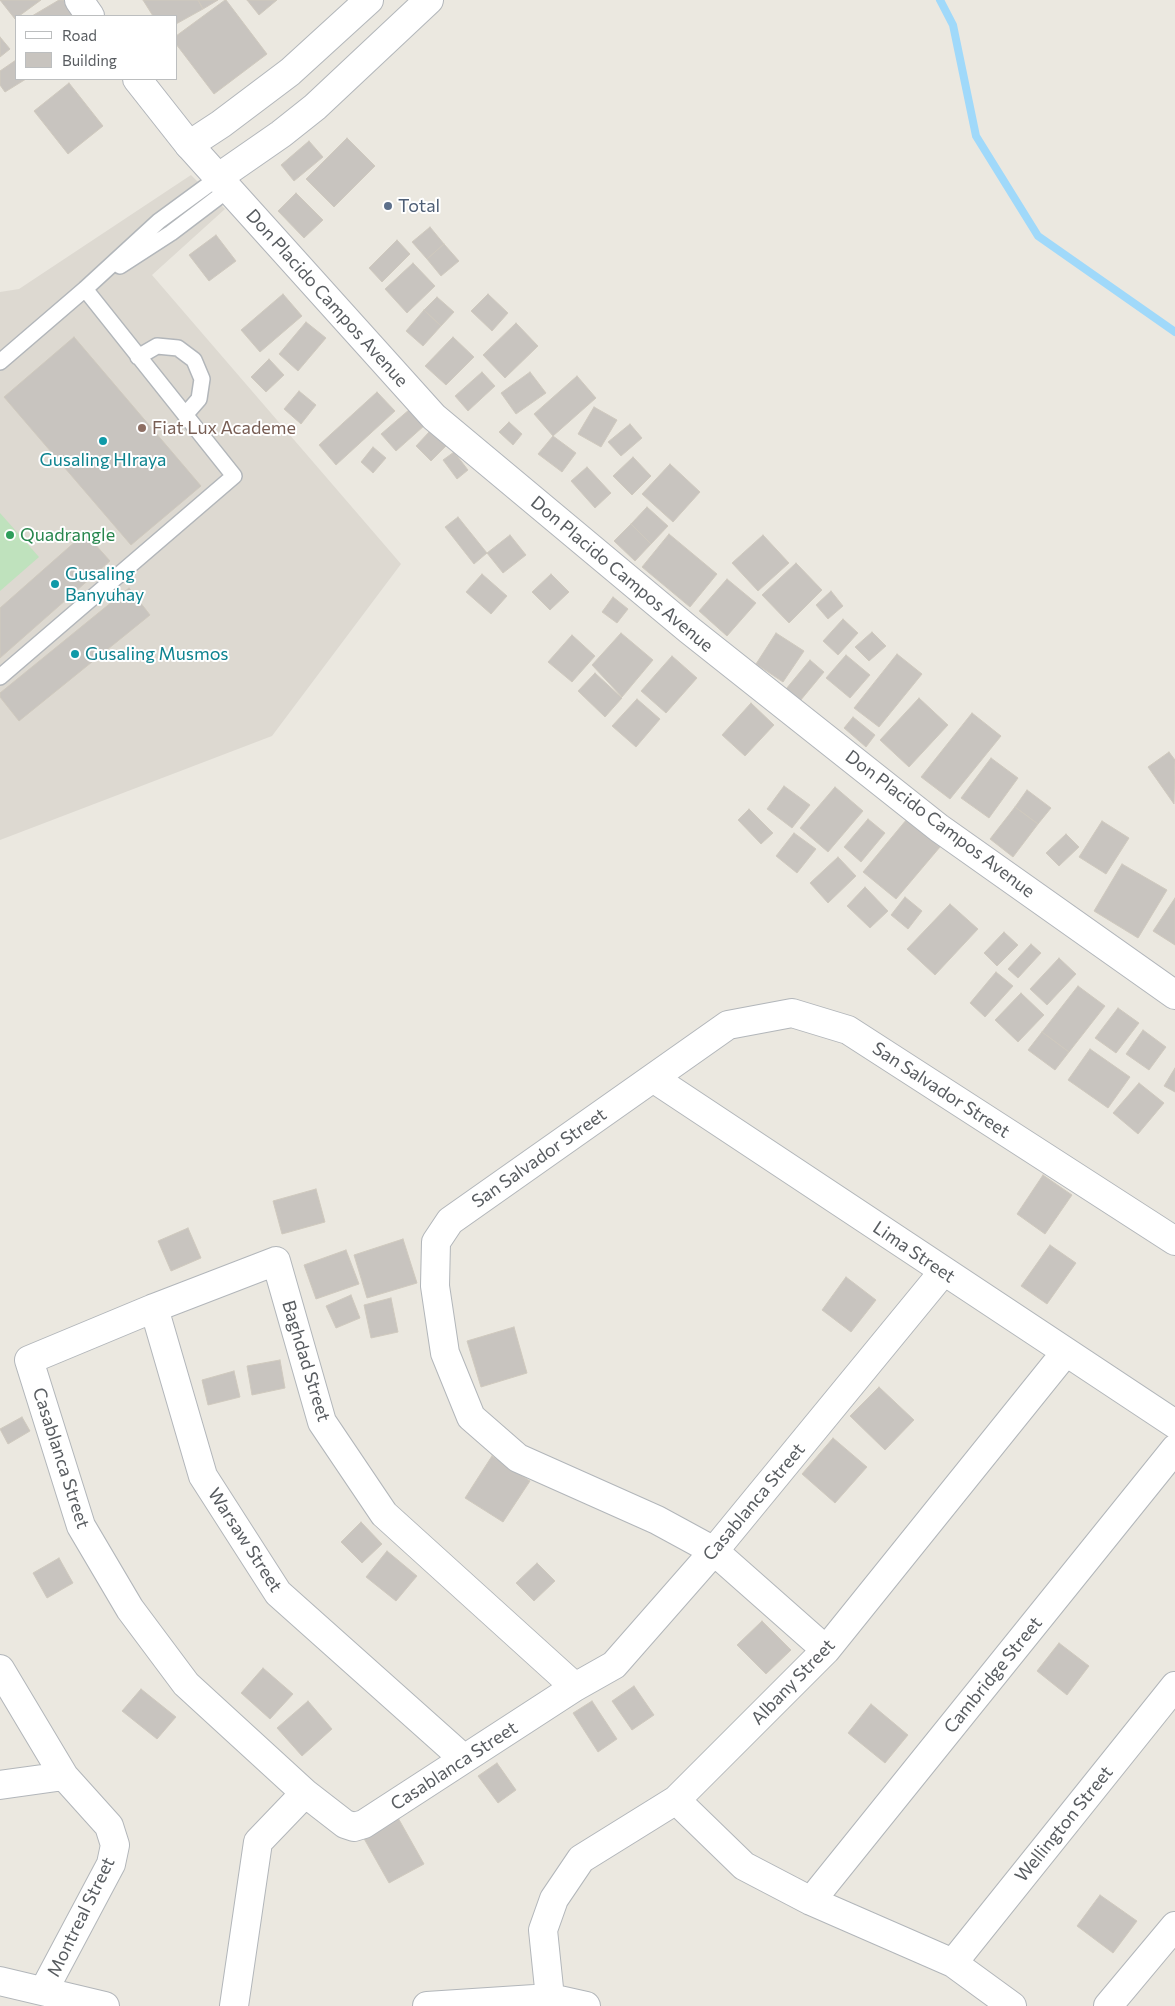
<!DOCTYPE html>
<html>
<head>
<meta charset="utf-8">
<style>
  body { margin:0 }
  #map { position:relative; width:1175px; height:2006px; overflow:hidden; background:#ebe8e0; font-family:Commissioner,sans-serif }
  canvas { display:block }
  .legend { position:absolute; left:15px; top:15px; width:162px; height:65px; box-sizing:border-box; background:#fff; border:1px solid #bcbebf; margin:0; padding:6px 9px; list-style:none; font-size:15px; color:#585c60 }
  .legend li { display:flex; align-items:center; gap:10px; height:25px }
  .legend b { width:25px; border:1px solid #bcbebf }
</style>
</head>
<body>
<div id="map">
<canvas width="1175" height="2006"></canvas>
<ul class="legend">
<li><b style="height:6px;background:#fff"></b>Road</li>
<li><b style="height:14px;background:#c8c4bf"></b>Building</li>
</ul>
</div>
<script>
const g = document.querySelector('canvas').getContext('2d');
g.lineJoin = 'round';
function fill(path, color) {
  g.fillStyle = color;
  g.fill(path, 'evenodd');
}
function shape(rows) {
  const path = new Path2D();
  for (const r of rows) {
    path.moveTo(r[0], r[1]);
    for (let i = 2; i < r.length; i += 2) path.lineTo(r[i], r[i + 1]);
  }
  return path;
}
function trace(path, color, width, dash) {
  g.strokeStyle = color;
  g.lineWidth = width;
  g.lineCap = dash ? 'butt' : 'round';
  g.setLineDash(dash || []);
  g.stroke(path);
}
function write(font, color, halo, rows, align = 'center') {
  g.font = font + ' Commissioner,sans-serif';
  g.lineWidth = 4;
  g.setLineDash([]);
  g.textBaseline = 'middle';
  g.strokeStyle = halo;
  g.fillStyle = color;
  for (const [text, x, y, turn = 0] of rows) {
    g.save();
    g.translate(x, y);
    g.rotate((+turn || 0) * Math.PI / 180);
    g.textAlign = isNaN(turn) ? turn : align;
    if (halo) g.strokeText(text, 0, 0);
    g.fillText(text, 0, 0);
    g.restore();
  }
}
fill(shape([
  [191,175,225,209,152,275,401,564,272,736,0,840,0,292,19,289]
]), '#ddd9d1');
fill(shape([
  [0,513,39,557,0,591]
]), '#bfe2bd');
trace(shape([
  [940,0,953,25,976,136,1038,236,1175,332]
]), '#a0d9fa', 8);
const building = shape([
  [0,0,41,0,19,16,16,16,15,19,0,0],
  [59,0,66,0,76,16,32,16,59,0],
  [143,0,198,0,203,9,176,24,176,16,153,16,143,0],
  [198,0,218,0,203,9,198,0],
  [225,0,226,0,267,54,214,94,176,44,176,36,225,0],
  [247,0,277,0,259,15,247,0],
  [0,37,10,49,0,57,0,37],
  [16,60,16,79,26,79,5,92,0,85,0,71,16,60],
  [69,83,103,126,68,154,34,111,69,83],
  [347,138,375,166,334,207,306,179,347,138],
  [309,141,323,157,294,181,281,165,309,141],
  [296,193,323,220,304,238,278,211,296,193],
  [430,227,444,244,427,259,412,242,430,227],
  [216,235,236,261,209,281,189,255,216,235],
  [397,240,410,254,382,282,369,268,397,240],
  [444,244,459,261,441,276,427,259,444,244],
  [413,263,435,286,407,313,385,289,413,263],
  [283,294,302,316,260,352,241,330,283,294],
  [488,294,508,313,492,331,471,311,488,294],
  [437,297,454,312,441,326,424,310,437,297],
  [424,310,441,326,423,346,406,331,424,310],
  [306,322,326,338,298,371,279,354,306,322],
  [516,323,538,346,505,378,483,355,516,323],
  [74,337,201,486,131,545,4,397,74,337],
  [453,337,474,357,446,385,425,366,453,337],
  [269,359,284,375,266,392,251,377,269,359],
  [482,372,495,386,468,411,455,396,482,372],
  [530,372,546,393,516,414,501,393,530,372],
  [577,376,596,398,553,436,534,414,577,376],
  [299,391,316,405,301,424,284,409,299,391],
  [377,392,395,411,336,465,319,445,377,392],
  [594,407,617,420,601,447,578,434,594,407],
  [410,409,425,425,396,451,381,434,410,409],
  [509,422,522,434,513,445,499,432,509,422],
  [630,424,642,438,621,456,608,442,630,424],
  [430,431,446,446,431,461,416,446,430,431],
  [553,436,576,453,562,472,538,454,553,436],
  [373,447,386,458,373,473,361,462,373,447],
  [454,452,468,470,457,479,443,460,454,452],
  [633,457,651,476,632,495,613,476,633,457],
  [670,464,700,492,673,522,642,494,670,464],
  [587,467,611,493,595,508,571,481,587,467],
  [647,507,668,526,651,544,631,524,647,507],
  [458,517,487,553,474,564,445,527,458,517],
  [631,524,651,544,635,561,614,541,631,524],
  [85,533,110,561,0,658,0,608,85,533],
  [669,534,717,574,690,607,642,567,669,534],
  [510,535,526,555,503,573,487,553,510,535],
  [763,535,789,563,758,591,732,563,763,535],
  [796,563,822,590,789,623,762,595,796,563],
  [482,574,507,596,491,614,466,592,482,574],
  [551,574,569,592,550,610,532,592,551,574],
  [727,579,756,603,727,636,699,611,727,579],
  [129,588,150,615,19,721,0,697,0,693,129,588],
  [831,591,843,606,828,619,816,605,831,591],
  [613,597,628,609,617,623,602,612,613,597],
  [843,619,858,633,838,655,823,641,843,619],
  [872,632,886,646,869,661,855,647,872,632],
  [621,633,653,660,622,697,592,665,621,633],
  [776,633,804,651,783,682,756,664,776,633],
  [572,635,595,656,572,682,548,662,572,635],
  [897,654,922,674,879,727,854,708,897,654],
  [846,655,870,675,850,698,826,678,846,655],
  [672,656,697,678,666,713,641,691,672,656],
  [810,660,824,672,800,701,786,689,810,660],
  [595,673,622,698,605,717,578,691,595,673],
  [919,698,948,725,909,767,880,740,919,698],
  [637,699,660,719,636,747,612,726,637,699],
  [751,703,774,725,745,756,722,735,751,703],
  [972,713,1001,736,950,799,921,777,972,713],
  [853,717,875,735,866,747,844,728,853,717],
  [1169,752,1175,760,1174,804,1148,767,1169,752],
  [991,758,1018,778,989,818,961,798,991,758],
  [784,786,810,805,792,828,767,809,784,786],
  [835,787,863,811,828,852,800,828,835,787],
  [1027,790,1051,808,1038,824,1015,807,1027,790],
  [1015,807,1038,824,1013,857,990,839,1015,807],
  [749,809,773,833,761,844,738,820,749,809],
  [868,819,885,833,861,862,844,847,868,819],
  [907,819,940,847,896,899,863,872,907,819],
  [1102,821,1129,838,1106,874,1079,857,1102,821],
  [794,833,816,849,797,873,776,856,794,833],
  [1066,834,1079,847,1059,866,1046,853,1066,834],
  [838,857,856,876,828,903,810,883,838,857],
  [1122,864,1167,890,1138,938,1094,911,1122,864],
  [865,887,888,911,870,928,847,906,865,887],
  [905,897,922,911,908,929,891,915,905,897],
  [1175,898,1175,945,1153,931,1175,898],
  [950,904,978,929,935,975,907,949,950,904],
  [1004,932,1018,945,997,966,984,953,1004,932],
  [1031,944,1041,953,1018,978,1008,969,1031,944],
  [1059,958,1076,974,1047,1005,1030,989,1059,958],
  [996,972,1013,986,985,1017,970,1003,996,972],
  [1078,986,1105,1006,1069,1052,1042,1032,1078,986],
  [1021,993,1044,1015,1018,1042,995,1020,1021,993],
  [1118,1008,1139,1023,1116,1053,1095,1038,1118,1008],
  [1143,1030,1166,1047,1149,1070,1126,1054,1143,1030],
  [1042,1032,1069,1052,1055,1070,1028,1050,1042,1032],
  [1090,1049,1130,1077,1108,1108,1068,1080,1090,1049],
  [1175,1068,1175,1092,1164,1086,1175,1068],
  [1139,1083,1164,1103,1138,1134,1113,1113,1139,1083],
  [1043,1175,1072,1195,1045,1234,1017,1214,1043,1175],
  [316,1189,325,1222,282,1234,273,1201,316,1189],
  [188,1228,201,1258,171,1271,158,1241,188,1228],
  [403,1239,417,1283,367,1298,354,1255,403,1239],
  [1050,1245,1076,1263,1047,1304,1021,1286,1050,1245],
  [346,1250,359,1284,316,1299,304,1265,346,1250],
  [846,1277,876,1300,851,1332,822,1310,846,1277],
  [351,1295,360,1318,336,1328,326,1306,351,1295],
  [391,1298,398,1332,371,1338,364,1305,391,1298],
  [514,1327,527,1373,481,1387,467,1341,514,1327],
  [280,1360,285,1388,252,1395,247,1366,280,1360],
  [234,1371,240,1397,208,1405,202,1380,234,1371],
  [879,1387,914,1420,885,1450,850,1416,879,1387],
  [22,1417,30,1431,8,1444,0,1429,22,1417],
  [833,1438,867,1467,835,1503,802,1474,833,1438],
  [492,1456,530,1481,503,1522,465,1498,492,1456],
  [361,1522,382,1544,362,1563,341,1542,361,1522],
  [387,1551,417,1576,396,1601,366,1577,387,1551],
  [59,1558,73,1583,47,1598,33,1573,59,1558],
  [537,1563,555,1581,534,1601,516,1583,537,1563],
  [762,1621,791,1650,766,1674,737,1645,762,1621],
  [1059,1643,1089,1666,1067,1695,1037,1671,1059,1643],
  [263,1668,293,1694,270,1719,241,1693,263,1668],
  [634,1686,654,1715,632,1730,612,1701,634,1686],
  [141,1689,176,1717,157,1739,122,1711,141,1689],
  [308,1701,332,1729,302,1756,277,1728,308,1701],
  [592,1701,617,1739,598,1752,573,1713,592,1701],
  [871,1704,908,1735,885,1763,848,1733,871,1704],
  [497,1763,516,1790,498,1803,478,1776,497,1763],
  [397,1816,424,1864,389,1883,362,1835,397,1816],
  [1100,1895,1137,1921,1113,1953,1077,1926,1100,1895]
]);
fill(building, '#c8c4bf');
trace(building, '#cfc9be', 1);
const service = shape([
  [120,266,171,233,229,189],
  [138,357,157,346,178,348,194,360,202,379,199,399,185,415],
  [0,362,85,289,159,221,219,177],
  [0,677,234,476,85,289]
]);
const minor = shape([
  [653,1078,1175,1424],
  [154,1308,203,1476,278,1593,464,1759],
  [826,1650,714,1551,657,1520,518,1458,471,1417,445,1353,435,1286,436,1242,450,1221,728,1025,792,1013,848,1030,1175,1241],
  [0,1669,64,1776,109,1826,115,1845,111,1864,44,1990],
  [575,1687,384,1514,322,1422,276,1261,154,1308,29,1360,81,1526,130,1609,186,1684,305,1793,345,1824,354,1827,364,1824,575,1687,614,1665,714,1551,943,1272],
  [0,1785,64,1776],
  [676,1800,744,1866,811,1901,953,1963,1012,2006],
  [811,1901,1175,1449],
  [953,1963,1175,1686],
  [0,1981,105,2006],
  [550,1998,543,1930,554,1899,581,1859,676,1800,826,1650,1065,1353],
  [234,2006,258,1842,305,1793],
  [427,2006,550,1998,586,2006],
  [1108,2006,1175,1926]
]);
const tertiary = shape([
  [189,145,221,124,290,72,369,0],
  [219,177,281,134,315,107,429,0]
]);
const secondary = shape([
  [79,0,90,16],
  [137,79,189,145,434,417,688,629,939,828,1175,995]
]);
trace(service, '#b2b6ba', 18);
trace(minor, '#b2b6ba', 30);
trace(tertiary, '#b2b6ba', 30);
trace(secondary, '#b1b5ba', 30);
trace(service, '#fff', 15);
trace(minor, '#fff', 28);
trace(tertiary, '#fff', 28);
trace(secondary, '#fff', 28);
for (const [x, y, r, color] of [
  [388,206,5,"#5c6f8a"],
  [142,428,5,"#8d6e63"],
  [103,441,5,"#0f9aa8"],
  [10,535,5,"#2e9e5b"],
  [55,584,5,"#0f9aa8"],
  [75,654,5,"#0f9aa8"]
]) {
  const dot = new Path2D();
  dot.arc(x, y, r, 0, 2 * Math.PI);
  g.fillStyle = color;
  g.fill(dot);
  trace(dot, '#fff', 2);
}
write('18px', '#4e5e75', '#fff', [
  ["Total",398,206]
], 'left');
write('18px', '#585c60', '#fff', [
  ["Don Placido Campos Avenue",327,298,48],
  ["Don Placido Campos Avenue",622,574,40],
  ["Don Placido Campos Avenue",940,824,37],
  ["San Salvador Street",941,1090,33],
  ["San Salvador Street",539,1158,-35],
  ["Lima Street",914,1252,34],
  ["Baghdad Street",306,1361,73],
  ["Casablanca Street",61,1458,72],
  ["Casablanca Street",754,1502,-50],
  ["Warsaw Street",245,1540,57],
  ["Cambridge Street",993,1675,-51],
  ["Albany Street",793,1682,-46],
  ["Casablanca Street",454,1766,-33],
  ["Wellington Street",1064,1824,-51],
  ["Montreal Street",81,1917,-64]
]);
write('18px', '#785e54', '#fff', [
  ["Fiat Lux Academe",152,428]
], 'left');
write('18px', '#0d838f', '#fff', [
  ["Gusaling HIraya",103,460,"center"],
  ["Gusaling",65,574],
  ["Banyuhay",65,595],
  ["Gusaling Musmos",85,654]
], 'left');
write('18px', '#27864d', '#fff', [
  ["Quadrangle",20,535]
], 'left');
</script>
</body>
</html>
